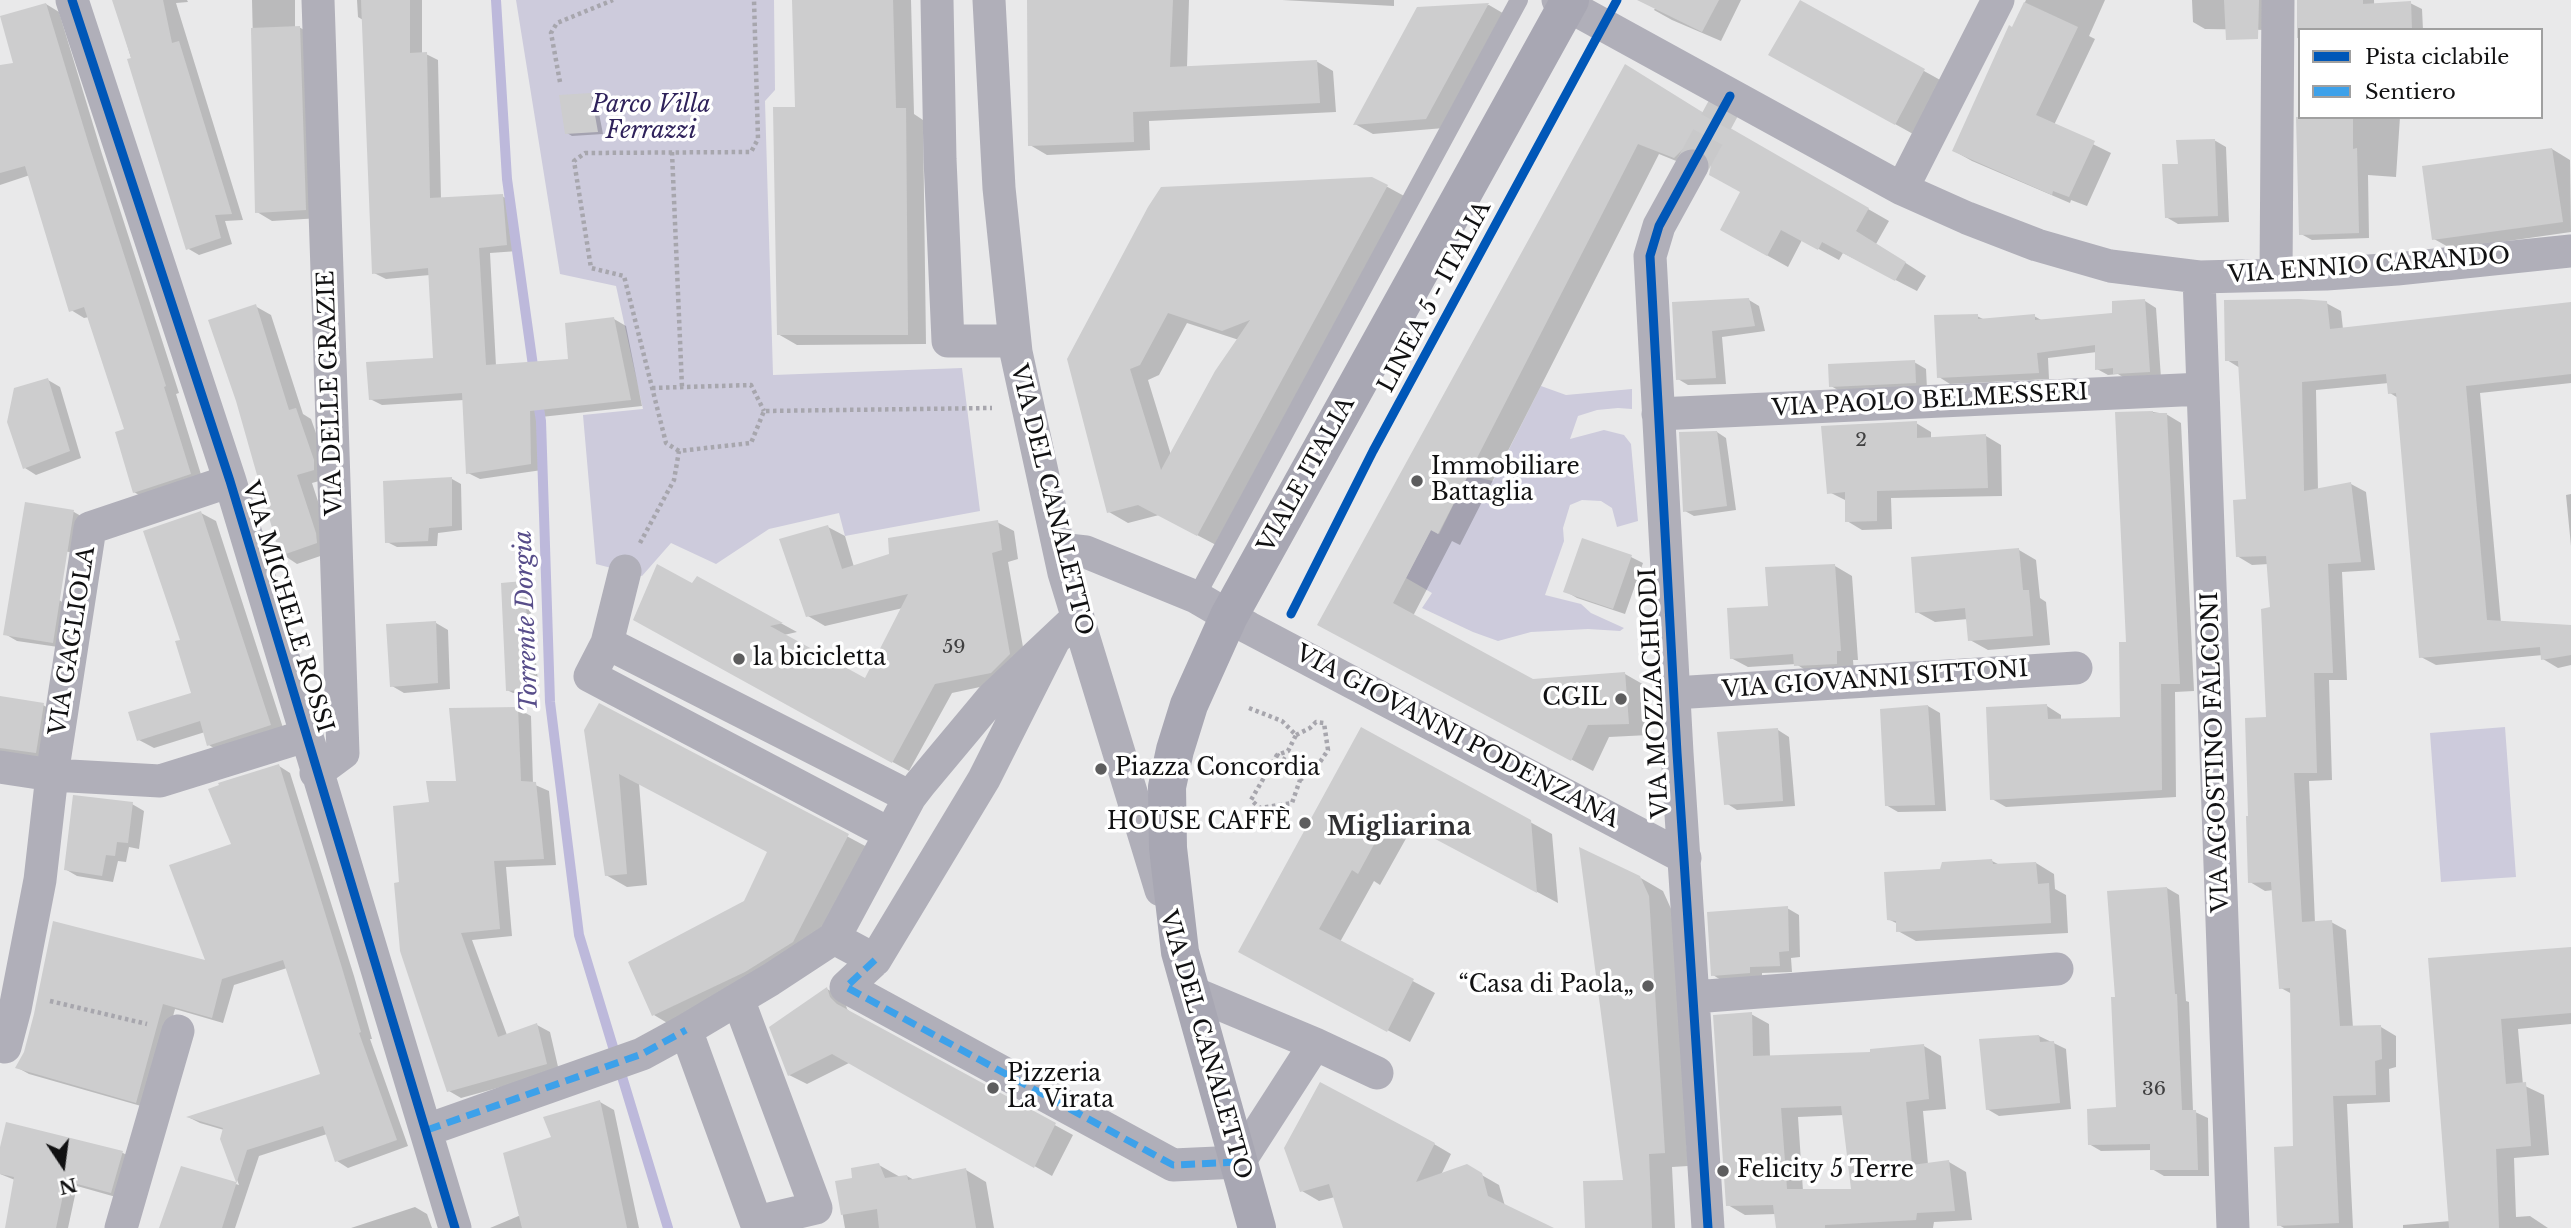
<!DOCTYPE html>
<html>
<head>
<meta charset="utf-8">
<style>
  body { margin:0 }
  #map { position:relative; width:2571px; height:1228px; overflow:hidden; background:#e9e9ea; font-family:"Libre Baskerville",serif }
  canvas { display:block }
  .legend { position:absolute; left:2298px; top:28px; width:245px; height:91px; box-sizing:border-box; background:#fff; border:2px solid #a0a0a0; margin:0; padding:9px 12px; list-style:none; font-size:21px; color:#111112 }
  .legend li { display:flex; align-items:center; gap:14px; height:35px }
  .legend b { width:35px; border:2px solid #a0a0a0 }
  .north { position:absolute; left:28px; top:1130px; width:70px; height:70px; -webkit-text-stroke:5px #fff; paint-order:stroke; rotate:167deg; font-size:19px; font-weight:700; line-height:28px; text-align:center; color:#111112 }
  .north::after { content:''; display:block; margin:auto; width:24px; height:32px; background:#111112; clip-path:polygon(50% 0,100% 100%,50% 72%,0 100%) }
</style>
</head>
<body>
<div id="map">
<canvas width="2571" height="1228"></canvas>
<ul class="legend">
<li><b style="height:9px;background:#0057b8"></b>Pista ciclabile</li>
<li><b style="height:9px;background:#3da1ea"></b>Sentiero</li>
</ul>
<div class="north">N</div>
</div>
<script>
const g = document.querySelector('canvas').getContext('2d');
g.lineJoin = 'round';
function fill(path, color) {
  g.fillStyle = color;
  g.fill(path, 'evenodd');
}
function shape(rows) {
  const path = new Path2D();
  for (const r of rows) {
    path.moveTo(r[0], r[1]);
    for (let i = 2; i < r.length; i += 2) path.lineTo(r[i], r[i + 1]);
  }
  return path;
}
function trace(path, color, width, dash) {
  g.strokeStyle = color;
  g.lineWidth = width;
  g.lineCap = dash ? 'butt' : 'round';
  g.setLineDash(dash || []);
  g.stroke(path);
}
function write(font, color, halo, rows, align = 'center') {
  g.font = font + ' "Libre Baskerville",serif';
  g.lineWidth = 7;
  g.setLineDash([]);
  g.textBaseline = 'middle';
  g.strokeStyle = halo;
  g.fillStyle = color;
  for (const [text, x, y, turn = 0] of rows) {
    g.save();
    g.translate(x, y);
    g.rotate((+turn || 0) * Math.PI / 180);
    g.textAlign = isNaN(turn) ? turn : align;
    if (halo) g.strokeText(text, 0, 0);
    g.fillText(text, 0, 0);
    g.restore();
  }
}
fill(shape([
  [516,0,774,0,775,90,765,101,773,375,962,368,980,511,845,536,839,513,769,529,716,564,671,543,642,576,596,564,583,415,643,409,616,286,560,274],
  [1541,386,1566,395,1632,389,1632,409,1618,408,1597,410,1578,416,1570,439,1604,430,1624,435,1631,444,1638,521,1617,527,1612,508,1601,501,1582,500,1570,505,1563,528,1564,541,1545,595,1581,604,1591,613,1624,628,1620,631,1588,629,1531,632,1498,641,1473,632,1422,608,1432,593,1406,578,1431,530,1439,534,1468,475,1493,481],
  [2505,727,2516,877,2441,882,2430,733]
]), '#cdcbdc');
fill(shape([
  [114,0,187,0,188,2,176,3,243,220,225,221,232,244,199,255,187,248],
  [252,0,295,0,295,28,299,27,314,36,320,218,272,221,257,212],
  [357,0,422,0,422,54,426,54,438,60,441,199,502,196,514,203,518,251,490,253,496,366,570,360,614,319,626,326,642,406,541,417,542,470,480,479,468,473,464,400,382,405,370,399,435,360,430,275,386,279,374,273,363,20,358,17],
  [793,0,911,0,914,114,923,120,926,344,797,345,778,334,796,109],
  [1029,0,1189,0,1187,67,1316,61,1333,71,1336,112,1149,121,1150,150,1047,155,1030,145],
  [1282,0,1394,0,1394,6],
  [1660,0,1741,0,1721,41,1672,20,1654,10],
  [2026,0,2105,0,2089,36,2095,39,2054,125,2111,153,2087,206,2071,200,2070,203,1972,161,1954,151],
  [2192,0,2272,0,2270,30,2205,29,2193,22],
  [2297,0,2374,0,2375,27],
  [1800,2,1942,81,1913,134,1771,55],
  [2410,3,2422,9,2423,30,2383,30],
  [46,4,59,12,102,154,179,393,176,394,203,481,147,500,134,492,127,430,89,317,84,318,71,310,30,175,0,185,0,139],
  [1489,5,1506,15,1444,128,1373,134,1355,124,1419,9],
  [1625,66,1718,123,1889,221,1876,244,1926,276,1917,291,1843,253,1839,260,1802,240,1788,267,1743,242,1743,192,1713,165,1711,159,1704,161,1696,169,1659,154,1460,545,1452,541,1413,616,1532,681,1625,674,1646,686,1649,735,1609,737,1593,771,1340,636],
  [2298,77,2300,117,2400,117,2396,177,2368,175,2369,238,2312,240,2301,234],
  [590,95,596,98,603,134,572,136,567,133],
  [2214,140,2226,147,2229,222,2178,224,2166,217,2180,165],
  [2552,149,2570,160,2571,232,2452,249,2434,239],
  [1371,178,1406,197,1216,545,1159,515,1128,523,1109,512,1149,208],
  [1187,323,1239,340,1171,455,1148,380,1159,375],
  [1749,300,1759,306,1765,331,1722,337,1726,384,1688,385,1678,379,1674,304],
  [2145,301,2156,308,2161,378,2126,379,2118,374,2108,375,2097,369,2097,352,2048,358,2049,379,1950,384,1939,377,1977,316,1985,320,2034,316,2043,321,2113,315],
  [2326,303,2341,311,2343,329,2571,304,2571,383,2480,393,2501,623,2571,627,2571,665,2558,668,2543,659,2543,655,2436,665,2421,657,2398,398,2390,393,2389,383,2316,390,2318,490,2351,484,2366,492,2375,570,2342,572,2347,680,2329,680,2332,780,2309,781,2315,923,2331,922,2346,930,2353,1028,2381,1027,2396,1036,2396,1067,2389,1069,2390,1102,2347,1104,2353,1228,2284,1228,2279,1225,2295,1148,2292,994,2281,988,2274,890,2265,891,2250,882,2250,818,2268,719,2272,608,2269,564,2252,565,2237,556,2248,501,2240,368,2227,360],
  [255,306,271,315,303,414,311,419,329,470,330,478,312,483,332,544,332,552,297,564,282,554],
  [1914,362,1926,369,1927,389,1843,393,1831,386],
  [48,380,60,387,81,458,36,475,25,468],
  [2153,412,2166,414,2181,423,2194,691,2175,692,2176,797,2006,807,1992,799,2047,706,2061,715,2061,721,2122,719],
  [1916,423,1931,432,1931,439,1986,436,2001,445,2002,496,1891,498,1892,529,1862,530,1847,521,1847,501,1829,492],
  [1717,432,1726,438,1736,510,1694,516,1685,511],
  [452,479,461,484,462,530,438,533,437,546,397,547,387,542],
  [2571,494,2571,546,2566,495],
  [27,504,74,512,86,519,79,553,32,548],
  [201,513,216,521,285,734,223,754,209,745,205,732,154,748,139,740,193,694,182,641],
  [997,522,1014,531,1018,559,1008,562,1026,664,1008,681,952,693,909,771,651,629,698,578,797,632,784,635,866,681,903,608,825,626,808,616,828,527,845,536,854,567],
  [2019,550,2036,560,2040,598,2046,602,2050,645,1988,650,1970,640,1968,619,1935,622,1917,612],
  [1631,557,1643,563,1625,614,1577,598,1565,591],
  [1835,566,1852,576,1858,660,1853,660,1854,672,1813,675,1796,664,1748,667,1731,658,1769,607],
  [523,583,528,586,539,691,513,693,507,690],
  [59,600,71,607,65,648,17,641,5,634],
  [436,623,448,630,450,689,404,693,392,686],
  [0,698,43,705,55,712,48,759,0,759],
  [600,705,869,848,814,953,674,1027,654,1015,745,902,769,852,639,783,647,885,627,887,606,875],
  [1928,706,1940,713,1946,811,1898,812,1886,805],
  [518,709,531,716,533,784,549,791,556,865,506,867,512,936,472,940,507,1035,537,1025,550,1032,559,1071,461,1098,449,1091,401,884,431,803,458,783],
  [1361,730,1552,834,1558,903,1413,826,1380,885,1374,881,1340,942,1435,993,1410,1042,1262,964],
  [1778,730,1789,737,1795,806,1737,810,1726,803],
  [279,766,290,773,354,976,372,1039,370,1039,408,1146,348,1168,337,1161,327,1134,259,1156,235,1228,161,1228,182,1168,239,1185,222,1139,224,1130,200,1123,190,1118,322,1075,287,968,234,985,223,1023,175,1009,148,1108,29,1074,18,1068,208,963,233,845],
  [132,804,144,811,139,849,129,847,126,862,118,861,113,882,77,876,65,869],
  [1992,861,2000,865,2036,863,2054,874,2055,889,2066,895,2068,933,1916,941,1898,931,1898,924,1888,919,1942,871],
  [1639,877,1663,891,1672,911,1688,1166,1672,1167,1675,1228,1587,1228,1625,1181],
  [2167,888,2179,895,2186,1001,2189,1002,2193,1111,2208,1118,2209,1176,2164,1176,2152,1169,2152,1150,2101,1151,2089,1144,2118,1109,2117,998],
  [1787,908,1799,915,1800,957,1791,958,1792,972,1762,973,1762,979,1724,982,1713,975],
  [2571,949,2571,1024,2518,1029,2523,1085,2544,1095,2549,1155,2514,1158,2516,1217,2530,1216,2548,1228,2403,1228,2403,1225,2451,1221,2430,960],
  [827,989,844,998,847,1009,853,1015,1073,1135,1052,1176,851,1062,807,1084,789,1075],
  [1751,1014,1769,1024,1770,1057,1872,1054,1924,1046,1941,1056,1946,1109,1923,1111,1928,1164,1949,1162,1966,1172,1972,1220,1934,1222,1933,1228,1778,1228,1776,1214,1745,1215,1728,1205],
  [1844,1115,1853,1191,1803,1191,1798,1117],
  [2039,1036,2066,1049,2071,1109,1999,1116,1987,1109],
  [600,1102,614,1110,639,1228,490,1228,521,1215,553,1138],
  [8,1124,123,1153,134,1159,123,1199,77,1186,68,1228,6,1228,15,1180,0,1174,0,1155],
  [1434,1144,1451,1154,1441,1175,1466,1166,1499,1185,1505,1206,1547,1228,1344,1228,1335,1197,1319,1201,1302,1191],
  [879,1165,900,1177,907,1176,914,1180,966,1170,986,1182,994,1228,845,1228,837,1182,854,1180],
  [415,1207,427,1214,432,1228,351,1228]
]), '#0003');
trace(shape([
  [496,0,507,179,534,373],
  [537,396,541,421,550,702,579,935,668,1228]
]), '#bdb9db', 10);
fill(shape([
  [112,0,163,0,172,43,179,41,232,214,215,215,221,238,186,250,127,59,131,58],
  [361,0,410,0,410,53,427,52,430,198,503,194,507,245,479,248,486,365,568,359,565,323,614,317,631,400,530,411,531,464,466,474,462,393,369,400,366,362,433,358,428,268,372,274],
  [792,0,893,0,896,108,906,108,908,335,777,335,773,107,795,107],
  [1027,0,1173,0,1170,67,1317,60,1320,103,1133,112,1134,142,1028,146],
  [1637,0,1719,0,1702,32],
  [1800,0,1925,69,1895,125,1768,55],
  [2224,0,2259,0,2258,39,2226,40],
  [2297,0,2363,0,2363,4,2411,1,2412,30,2300,30,2300,38,2297,38],
  [2024,2,2078,27,2036,115,2095,141,2069,197,2053,191,2052,195,1952,151,2009,25,2012,27],
  [46,3,89,145,166,386,164,387,191,474,133,493,115,432,124,429,84,307,69,312,25,166,0,173,0,65,13,63,0,16],
  [1489,3,1426,119,1353,125,1417,7],
  [300,26,306,210,255,213,251,28],
  [1625,64,1699,110,1869,208,1856,231,1906,262,1895,281,1822,242,1818,250,1781,230,1767,256,1720,230,1740,192,1709,175,1711,165,1708,155,1702,150,1692,147,1683,149,1674,158,1638,144,1438,534,1431,530,1393,603,1533,679,1625,672,1629,724,1588,725,1571,761,1317,625],
  [591,93,598,132,565,134,559,95],
  [2296,117,2353,117,2353,149,2357,148,2359,233,2299,235],
  [2215,139,2218,216,2165,218,2162,164,2178,164,2176,140],
  [2552,148,2563,222,2432,240,2422,166],
  [1372,177,1388,185,1197,536,1138,505,1107,513,1067,359,1148,207,1161,187],
  [1168,313,1222,331,1250,320,1215,371,1161,470,1130,369,1140,365],
  [1749,298,1755,326,1712,331,1716,378,1676,380,1672,302],
  [2145,299,2150,372,2113,374,2113,368,2095,370,2095,345,2037,353,2039,373,1937,378,1934,315,1978,314,1978,319,2035,314,2035,320,2112,313,2112,301],
  [2299,299,2327,301,2330,329,2571,302,2571,374,2466,386,2487,620,2571,625,2571,655,2541,660,2540,647,2419,658,2396,393,2388,394,2386,374,2302,382,2304,491,2351,482,2361,562,2328,564,2333,673,2314,673,2317,773,2294,773,2302,922,2332,920,2340,1026,2381,1025,2382,1059,2375,1061,2376,1095,2333,1096,2339,1223,2277,1226,2274,1147,2293,1146,2290,988,2279,989,2271,882,2248,883,2246,816,2248,816,2245,718,2266,717,2261,609,2270,607,2266,556,2236,557,2233,500,2246,499,2238,361,2225,361,2224,300],
  [256,304,289,410,296,408,314,460,314,470,297,475,316,533,317,543,280,556,236,401,208,320],
  [1915,360,1916,383,1829,387,1828,364],
  [48,378,70,451,23,469,7,422,14,388],
  [2153,411,2153,413,2167,413,2180,684,2161,684,2162,790,1990,800,1986,707,2047,704,2048,719,2120,717,2119,642,2126,642,2115,412],
  [1917,421,1917,438,1986,434,1988,488,1877,491,1877,521,1845,522,1845,492,1827,494,1821,426],
  [1717,431,1727,506,1683,512,1679,432],
  [452,477,452,526,429,528,428,541,385,543,383,481],
  [25,502,74,510,53,643,3,635],
  [201,511,271,725,207,746,200,721,137,741,128,712,191,693,175,641,180,640,143,531],
  [998,520,1002,550,992,553,1010,654,991,673,935,684,892,763,633,620,657,564,692,583,697,576,783,623,770,626,865,678,908,594,806,617,779,539,828,525,842,569,889,554,888,538],
  [1582,538,1632,555,1613,609,1563,592],
  [2019,548,2023,590,2029,590,2033,636,1968,641,1965,608,1915,613,1911,557],
  [1835,564,1841,651,1837,651,1837,664,1794,666,1793,654,1730,659,1727,608,1768,606,1765,567],
  [523,581,535,689,506,691,501,583],
  [436,621,438,683,390,687,386,624],
  [0,696,44,703,36,753,0,748],
  [599,703,849,834,793,942,745,972,652,1016,628,962,744,901,767,852,619,774,627,874,605,876,584,730],
  [1928,705,1935,805,1885,806,1880,709],
  [518,707,521,781,536,782,544,859,494,861,500,929,461,933,498,1037,537,1023,547,1064,447,1092,400,951,394,883,399,882,393,806,429,802,426,781,456,781,449,708],
  [1361,727,1531,820,1537,893,1390,815,1358,874,1352,870,1319,929,1414,979,1387,1032,1238,952],
  [1778,728,1783,801,1724,805,1717,732],
  [279,764,342,968,361,1032,359,1033,397,1140,335,1162,323,1126,247,1150,222,1228,159,1228,181,1166,236,1182,220,1139,223,1128,186,1117,320,1074,283,960,222,979,212,1018,163,1004,136,1103,15,1068,24,1052,34,1014,53,921,205,960,169,865,231,844,208,789,219,785,218,783],
  [73,795,133,802,128,843,117,842,115,856,106,855,102,876,64,870],
  [1579,847,1640,876,1649,896,1665,1153,1649,1154,1652,1228,1585,1228,1583,1181,1623,1180],
  [1992,859,1993,864,2036,862,2038,884,2049,883,2051,923,1896,932,1896,921,1887,920,1884,872,1940,869,1942,862],
  [2167,887,2175,994,2177,994,2182,1110,2196,1110,2198,1170,2150,1170,2150,1144,2088,1145,2087,1109,2116,1107,2111,997,2115,997,2107,891],
  [1788,906,1789,951,1779,952,1780,966,1750,967,1750,973,1711,976,1707,912],
  [2571,947,2571,1013,2501,1019,2506,1084,2526,1082,2531,1146,2496,1149,2499,1228,2449,1228,2428,958],
  [827,987,830,997,837,1004,1056,1123,1034,1168,832,1054,788,1076,769,1027],
  [1752,1012,1753,1056,1870,1052,1870,1049,1924,1044,1929,1099,1906,1102,1912,1165,1949,1160,1955,1211,1917,1213,1916,1220,1825,1225,1825,1228,1776,1228,1773,1205,1726,1206,1713,1015],
  [1841,1106,1851,1189,1787,1189,1781,1108],
  [2039,1035,2040,1042,2054,1041,2060,1103,1986,1110,1979,1039],
  [1320,1082,1435,1143,1416,1182,1467,1164,1482,1173,1488,1196,1554,1228,1343,1228,1329,1184,1300,1192,1284,1148],
  [600,1100,627,1228,522,1228,503,1153,551,1137,543,1117],
  [6,1122,123,1151,111,1193,66,1181,56,1228,5,1228,14,1177,0,1174,0,1147],
  [879,1163,885,1178,907,1175,908,1180,966,1168,976,1228,879,1228,877,1209,841,1215,835,1181,852,1178,851,1168]
]), '#cdcdce');
trace(shape([
  [1692,166,1730,96]
]), '#c9c9ca', 33, [33, 17]);
trace(shape([
  [560,82,551,33,557,23,613,0],
  [672,152,682,387],
  [652,388,751,385,764,411],
  [679,451,666,443,624,276,591,268,574,161,585,153,751,152,758,139,754,0],
  [640,543,674,480,679,451,751,443,764,411,992,408],
  [1249,708,1282,721,1296,735,1288,751,1277,755,1251,800,1260,808,1292,803,1300,780,1289,762,1277,755],
  [1296,735,1310,728,1316,722,1324,723,1328,750,1316,768,1300,780],
  [50,1001,147,1024]
]), '#a7a6ad', 4.5, [3.5, 3.5]);
trace(shape([
  [1196,597,1519,0]
]), '#b0afb9', 18);
trace(shape([
  [72,0,230,481,455,1228],
  [937,0,940,159,948,341,1014,341],
  [989,0,999,188,1016,352,1064,573,1161,890],
  [1558,0,1902,189,1967,218,2037,245,2110,266,2199,277,2326,274,2397,269,2571,251],
  [1692,166,1659,226,1650,256,1677,753,1708,1228],
  [1902,189,1998,0],
  [2276,275,2278,0],
  [2199,277,2233,1228],
  [1658,414,2203,389],
  [1059,549,1086,552,1196,597,1249,628,1685,858],
  [1054,640,984,779,875,960,834,938,910,797,920,784,991,699,1078,617],
  [607,643,625,571],
  [1674,693,2076,668],
  [0,767,52,775,160,781,305,736],
  [316,773,343,753,318,0],
  [890,834,590,676,607,643,910,797],
  [875,960,846,987,1173,1165,1239,1162,1315,1044,1191,992],
  [1694,997,2057,969],
  [738,999,816,1208,756,1222,686,1030,738,999,770,980,834,938],
  [1315,1044,1377,1073],
  [5,1047,15,1009,40,880,52,775,90,528,230,481],
  [427,1130,642,1054,686,1030],
  [121,1228,178,1031]
]), '#b0afb9', 33);
trace(shape([
  [1257,1228,1180,952,1168,848,1167,787,1175,750,1189,705,1229,616,1570,0]
]), '#a8a7b3', 38);
trace(shape([
  [875,960,846,987,1173,1165,1239,1162],
  [427,1130,642,1054,686,1030]
]), '#3da1ea', 7, [14, 7]);
trace(shape([
  [72,0,230,481,455,1228],
  [1291,614,1373,451,1617,0],
  [1708,1228,1677,753,1650,256,1659,226,1730,96]
]), '#0057b8', 9);
for (const [x, y, r, color] of [
  [1417,481,7,"#5d5d5e"],
  [739,659,7,"#5d5d5e"],
  [1621,699,7,"#5d5d5e"],
  [1101,769,7,"#5d5d5e"],
  [1305,823,7,"#5d5d5e"],
  [1648,986,7,"#5d5d5e"],
  [993,1088,7,"#5d5d5e"],
  [1723,1171,7,"#5d5d5e"]
]) {
  const dot = new Path2D();
  dot.arc(x, y, r, 0, 2 * Math.PI);
  g.fillStyle = color;
  g.fill(dot);
  trace(dot, '#fff', 2.5);
}
write('19px', '#404041', null, [
  ["2",1861,441],
  ["59",954,648],
  ["36",2154,1090]
]);
write('italic 23px', '#2f225b', '#fff', [
  ["Parco Villa",651,106],
  ["Ferrazzi",651,132]
]);
write('23px', '#111112', '#fff', [
  ["VIA ENNIO CARANDO",2369,266,-4],
  ["LINEA 5 - ITALIA",1435,297,-62],
  ["VIA DELLE GRAZIE",331,393,-92],
  ["VIA PAOLO BELMESSERI",1930,401,-3],
  ["VIALE ITALIA",1307,475,-61],
  ["VIA DEL CANALETTO",1051,500,76],
  ["VIA MICHELE ROSSI",287,607,73],
  ["VIA GAGLIOLA",73,641,-81],
  ["VIA GIOVANNI SITTONI",1875,680,-4],
  ["VIA MOZZACHIODI",1655,693,-93],
  ["VIA GIOVANNI PODENZANA",1457,737,28],
  ["VIA AGOSTINO FALCONI",2216,752,-92],
  ["VIA DEL CANALETTO",1205,1045,74]
]);
write('23px', '#111112', '#fff', [
  ["Immobiliare",1431,468],
  ["Battaglia",1431,494],
  ["la bicicletta",753,659],
  ["CGIL",1607,699,"right"],
  ["Piazza Concordia",1115,769],
  ["HOUSE CAFFÈ",1291,823,"right"],
  ["“Casa di Paola„",1634,986,"right"],
  ["Pizzeria",1007,1075],
  ["La Virata",1007,1101],
  ["Felicity 5 Terre",1737,1171]
], 'left');
write('italic 24px', '#574d8a', '#fff', [
  ["Torrente Dorgia",527,621,-92]
]);
write('bold 26px', '#303032', '#fff', [
  ["Migliarina",1399,828]
]);
</script>
</body>
</html>
